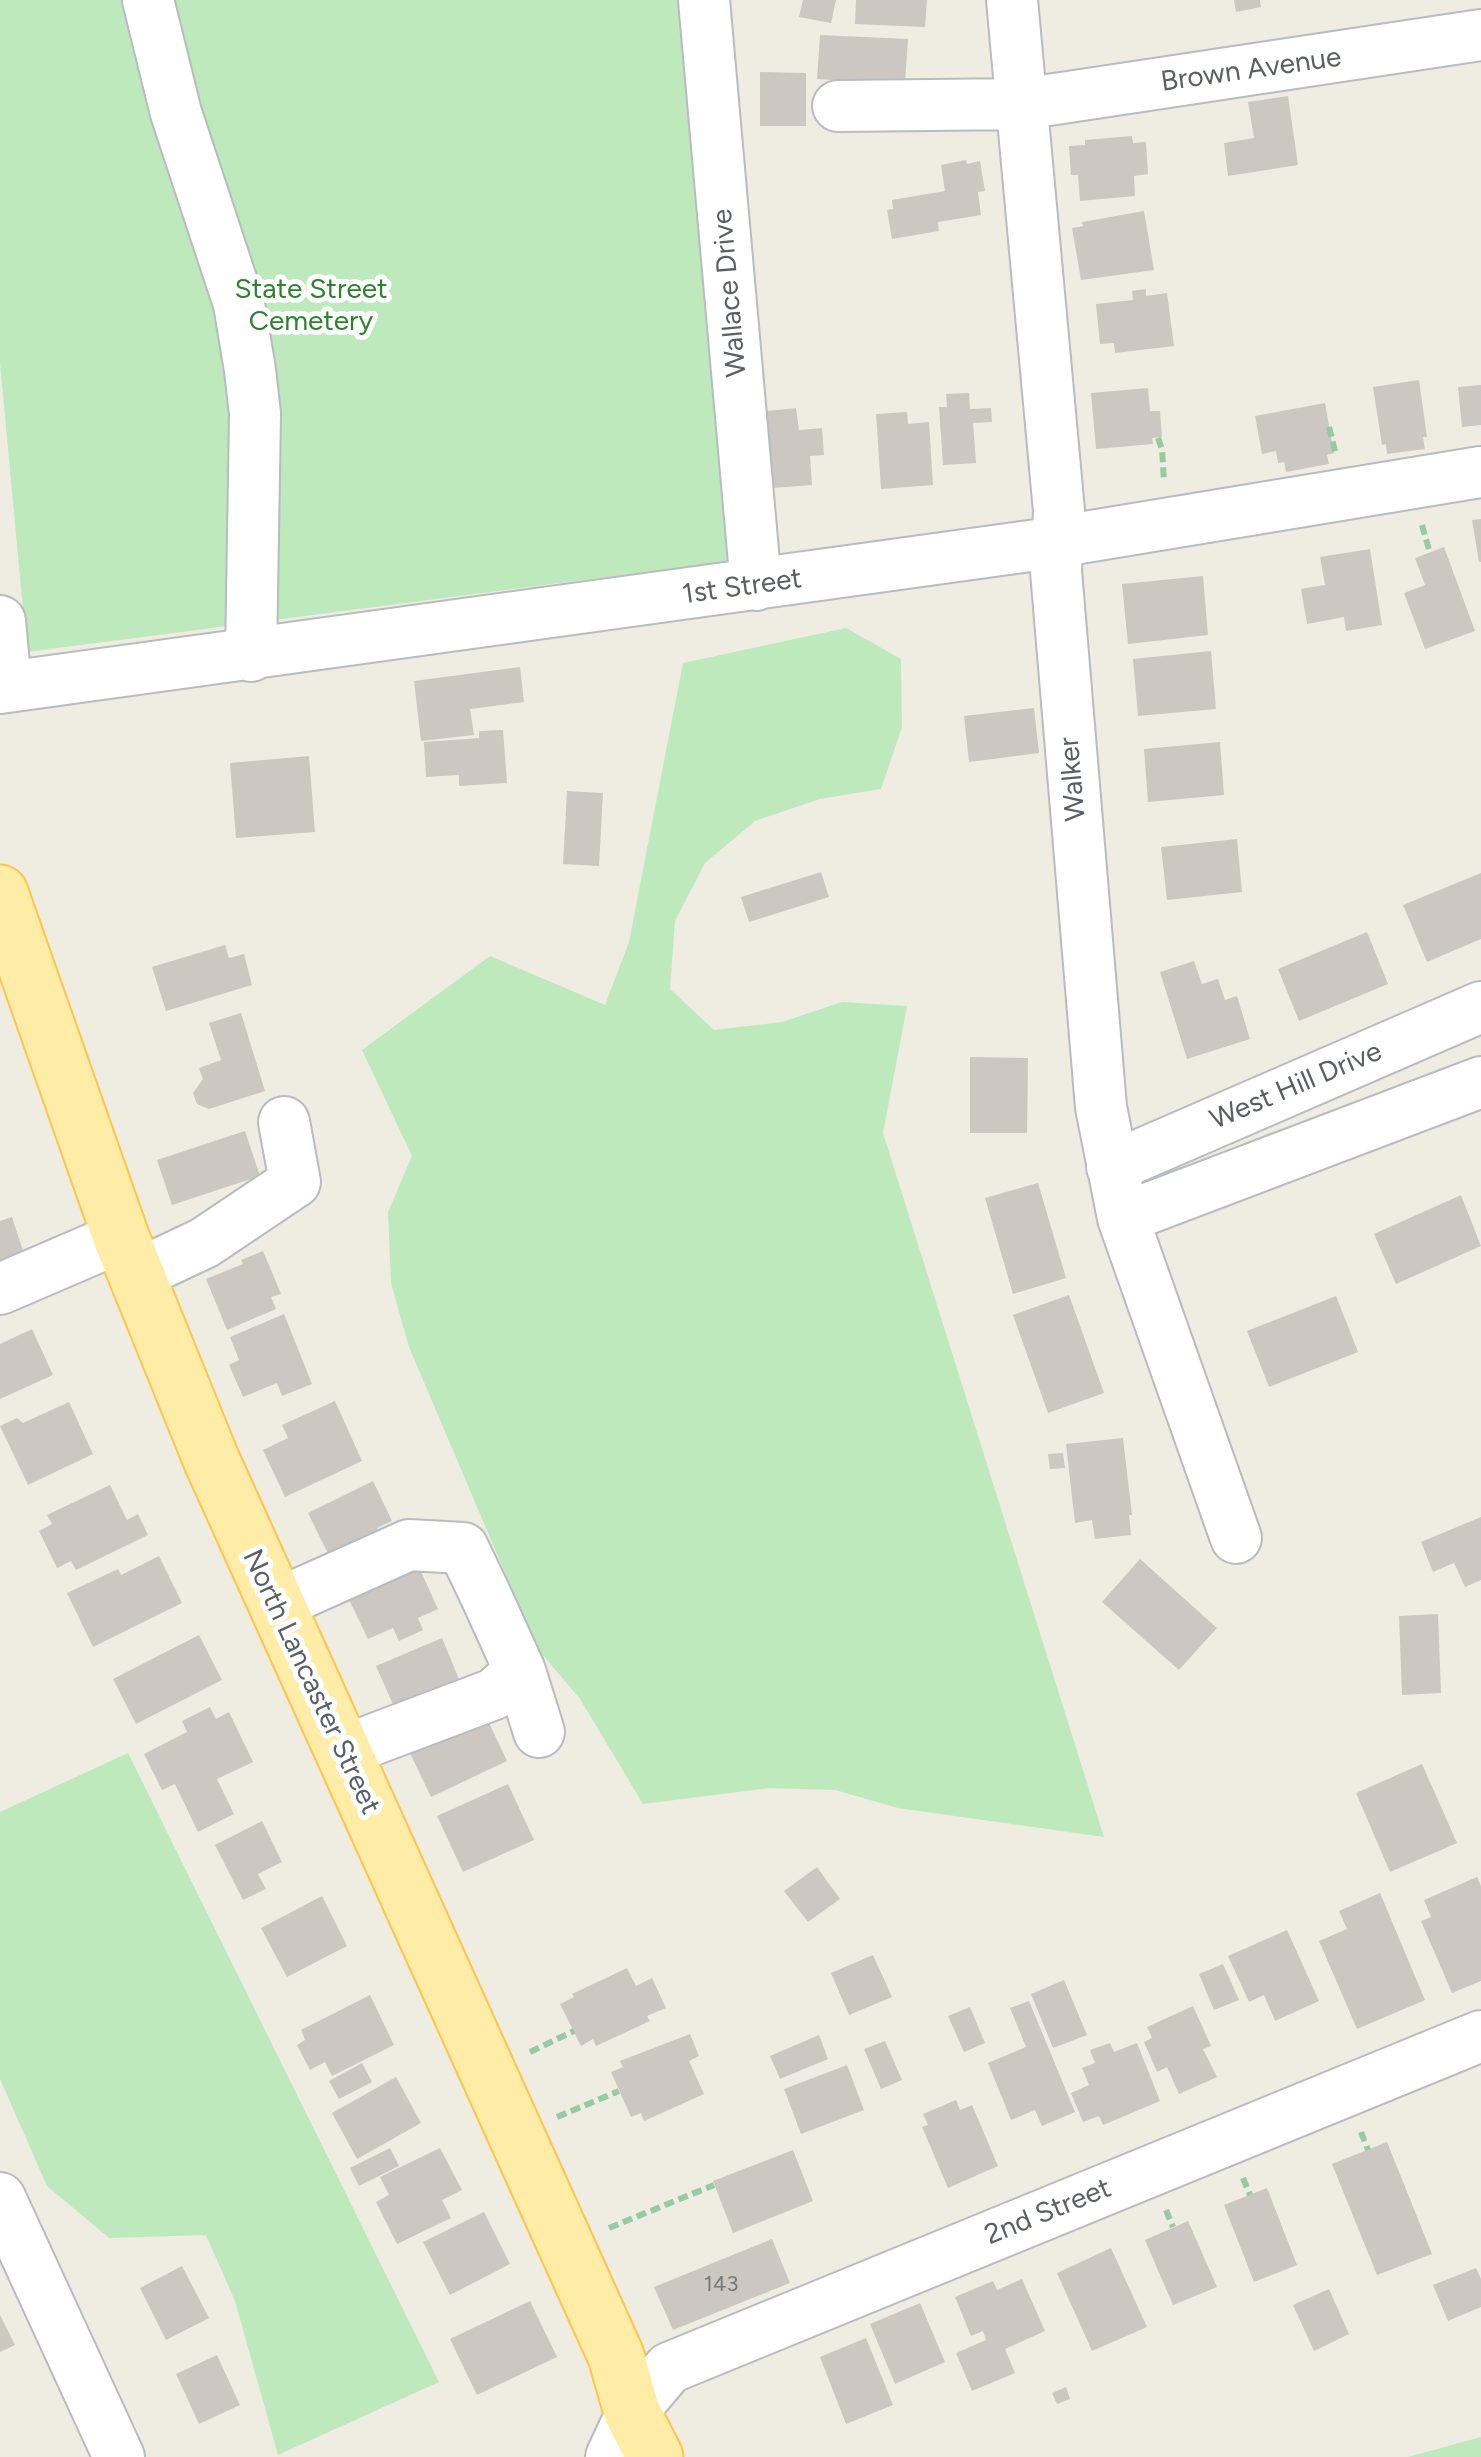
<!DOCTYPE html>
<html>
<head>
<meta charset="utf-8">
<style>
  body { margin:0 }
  canvas { display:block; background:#efece2 }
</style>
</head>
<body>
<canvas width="1481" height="2457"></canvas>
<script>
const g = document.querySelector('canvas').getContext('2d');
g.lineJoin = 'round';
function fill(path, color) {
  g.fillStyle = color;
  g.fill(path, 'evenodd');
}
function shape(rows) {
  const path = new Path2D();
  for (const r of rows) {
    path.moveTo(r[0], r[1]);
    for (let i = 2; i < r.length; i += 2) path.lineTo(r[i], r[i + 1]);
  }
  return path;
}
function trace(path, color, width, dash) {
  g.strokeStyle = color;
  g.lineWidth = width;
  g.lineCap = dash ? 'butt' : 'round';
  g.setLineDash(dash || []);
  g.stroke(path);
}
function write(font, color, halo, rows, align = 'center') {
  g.font = font + ' Figtree,sans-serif';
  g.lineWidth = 10;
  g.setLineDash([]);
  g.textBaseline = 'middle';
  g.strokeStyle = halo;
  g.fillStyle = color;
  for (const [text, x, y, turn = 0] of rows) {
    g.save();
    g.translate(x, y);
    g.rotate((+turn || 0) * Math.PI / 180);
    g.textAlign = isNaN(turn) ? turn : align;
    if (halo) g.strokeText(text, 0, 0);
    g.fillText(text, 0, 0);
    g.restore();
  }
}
fill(shape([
  [0,0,686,0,730,561,27,652,0,363],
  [846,628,901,659,902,727,881,789,820,799,755,821,705,863,675,921,670,989,714,1030,782,1022,842,1002,907,1006,883,1133,1104,1837,898,1808,835,1790,770,1788,643,1804,580,1699,537,1648,409,1347,391,1283,388,1212,412,1156,362,1050,490,956,605,1005,629,942,683,663],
  [128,1753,439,2382,278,2455,235,2301,206,2235,109,2238,47,2186,0,2079,0,1812],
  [1481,2437,1481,2457,1408,2457]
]), '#bee9bc');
fill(shape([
  [803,0,836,0,831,23,799,17],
  [856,0,927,0,925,27,855,24],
  [1234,0,1260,0,1261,7,1236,12],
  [820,35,908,39,905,84,817,79],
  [760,72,806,73,806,126,760,126],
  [1288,96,1298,165,1228,176,1224,143,1254,138,1248,102],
  [1132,136,1133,143,1146,142,1148,174,1134,176,1135,196,1080,201,1078,175,1071,175,1069,146,1085,145,1085,140],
  [966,160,967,164,980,161,985,191,978,192,981,215,938,222,939,231,892,239,887,210,893,209,892,200,945,191,941,165],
  [1144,211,1154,270,1081,280,1072,228,1083,226,1082,222],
  [1146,289,1146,296,1167,293,1174,346,1115,353,1114,343,1100,344,1096,304,1133,300,1132,291],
  [1419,380,1427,437,1423,437,1425,449,1387,454,1386,444,1382,445,1373,387],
  [1481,385,1481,425,1462,427,1458,387],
  [1148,388,1150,411,1160,411,1162,437,1152,438,1153,444,1096,449,1091,393],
  [969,393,970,409,991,408,992,422,973,423,976,463,943,465,939,407,947,407,946,394],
  [1325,403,1334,453,1327,455,1329,464,1286,472,1284,462,1278,463,1276,451,1262,454,1255,416],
  [796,408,799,430,822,428,824,455,810,456,812,485,773,488,767,411],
  [907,412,908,424,929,422,933,485,881,489,876,414],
  [1481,519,1481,562,1479,562,1472,520],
  [1444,547,1475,631,1425,649,1404,593,1425,585,1415,558],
  [1370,549,1382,625,1346,631,1344,617,1307,624,1301,589,1325,585,1320,557],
  [1203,576,1208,635,1128,644,1122,584],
  [1211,651,1216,709,1138,716,1133,659],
  [520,667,524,702,470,709,474,735,421,741,414,681],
  [1034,708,1039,753,969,762,964,716],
  [503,730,507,783,459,786,459,775,426,777,424,742,479,738,479,731],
  [1220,742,1224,795,1148,802,1144,749],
  [309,756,315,832,236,838,230,763],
  [567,791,603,793,599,866,563,864],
  [1237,839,1242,892,1167,900,1161,847],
  [821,872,829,897,749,922,741,897],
  [1481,873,1481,939,1427,962,1403,905],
  [1367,932,1388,984,1299,1021,1278,969],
  [225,945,229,958,244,954,252,985,166,1011,152,967],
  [1194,961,1202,984,1218,979,1225,1000,1237,996,1250,1039,1187,1059,1160,972],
  [241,1013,265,1091,209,1109,197,1104,193,1093,203,1079,199,1068,221,1060,209,1023],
  [970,1057,1028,1058,1027,1133,970,1133],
  [245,1131,260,1176,172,1205,157,1160],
  [1038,1183,1066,1278,1013,1294,985,1198],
  [1461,1195,1481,1246,1396,1284,1374,1234],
  [12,1217,24,1254,0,1262,0,1221],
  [263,1251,281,1294,271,1297,276,1309,227,1330,206,1279,243,1264,241,1260],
  [1069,1295,1104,1393,1048,1413,1013,1315],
  [1336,1296,1358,1352,1269,1387,1247,1331],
  [284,1314,312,1384,282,1396,277,1383,243,1397,229,1365,239,1360,230,1337],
  [32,1329,53,1375,0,1399,0,1344],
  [335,1401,362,1461,285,1497,263,1450,288,1438,282,1425],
  [69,1402,93,1454,28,1485,0,1426,17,1418,23,1423],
  [1123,1438,1132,1515,1129,1515,1131,1535,1095,1539,1092,1520,1075,1523,1066,1444],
  [1063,1453,1065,1468,1050,1469,1048,1454],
  [373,1481,392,1521,377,1528,383,1541,333,1564,308,1513],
  [110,1485,127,1520,138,1514,148,1535,76,1570,71,1561,57,1568,39,1531,52,1524,47,1515],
  [1481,1517,1481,1580,1465,1587,1454,1563,1433,1572,1421,1542],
  [159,1556,182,1603,93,1647,67,1593,118,1569,121,1575],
  [414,1556,438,1609,418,1618,423,1630,399,1641,393,1628,368,1639,344,1589],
  [1140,1559,1217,1628,1179,1670,1102,1602],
  [1438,1614,1441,1693,1402,1695,1399,1616],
  [199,1635,222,1680,136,1724,113,1679],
  [442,1638,463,1689,398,1716,376,1666],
  [210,1707,216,1719,229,1712,253,1762,217,1779,234,1814,198,1832,175,1784,162,1790,144,1754,187,1732,182,1721],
  [483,1710,507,1761,431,1797,406,1745],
  [1422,1764,1457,1843,1390,1872,1356,1793],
  [508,1784,534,1840,463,1872,437,1816],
  [262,1821,282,1862,258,1874,266,1889,243,1900,215,1845],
  [817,1867,840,1899,808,1922,784,1891],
  [1477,1877,1481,1886,1481,1981,1452,1993,1421,1921,1431,1917,1424,1900],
  [1380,1893,1425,2000,1357,2029,1319,1941,1347,1929,1339,1911],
  [322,1896,347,1946,287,1977,261,1928],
  [1287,1930,1319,2001,1275,2021,1264,1995,1249,2002,1228,1956],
  [873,1955,892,1997,849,2015,831,1973],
  [1223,1964,1239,2000,1214,2010,1199,1974],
  [627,1968,636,1986,652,1978,666,2008,647,2016,650,2021,596,2046,593,2039,581,2046,560,2004,574,1997,572,1994],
  [1064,1980,1087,2035,1053,2048,1031,1994],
  [370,1995,394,2045,332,2076,325,2062,310,2070,297,2045,305,2040,301,2030],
  [1029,2001,1075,2112,1042,2126,1035,2110,1011,2120,988,2063,1026,2047,1010,2008],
  [1193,2006,1211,2046,1203,2049,1217,2077,1179,2094,1167,2067,1157,2072,1144,2042,1152,2038,1147,2027],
  [970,2007,985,2043,964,2052,948,2016],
  [690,2034,699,2056,689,2061,704,2094,644,2121,641,2113,631,2117,611,2072,623,2067,620,2061],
  [819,2035,828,2059,780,2079,770,2056],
  [885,2041,902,2080,881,2089,864,2049],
  [1110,2043,1114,2052,1137,2043,1160,2101,1103,2125,1099,2116,1083,2122,1071,2093,1089,2085,1082,2068,1095,2063,1090,2050],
  [362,2063,372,2082,339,2099,329,2081],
  [847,2065,864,2110,801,2134,784,2089],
  [396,2077,421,2123,357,2159,332,2113],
  [956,2100,960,2110,972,2105,998,2166,948,2188,922,2127,928,2125,923,2114],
  [1387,2142,1432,2254,1377,2275,1332,2164],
  [390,2148,399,2166,359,2186,350,2168],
  [440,2148,462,2190,442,2200,451,2218,397,2244,376,2202,389,2195,380,2177],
  [793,2150,813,2201,733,2233,713,2181],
  [1267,2188,1297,2265,1254,2282,1224,2205],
  [484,2212,510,2264,450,2295,423,2242],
  [1188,2221,1217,2287,1173,2305,1145,2240],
  [772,2239,790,2283,673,2330,654,2287],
  [1111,2248,1147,2327,1092,2351,1057,2273],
  [182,2266,209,2318,166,2340,140,2288],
  [1476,2268,1481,2279,1481,2307,1448,2321,1433,2285],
  [1022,2279,1045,2331,1005,2349,1015,2373,972,2391,956,2353,986,2340,983,2331,971,2336,955,2297,993,2281,997,2290],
  [1329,2289,1349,2334,1314,2351,1293,2305],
  [530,2301,557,2357,477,2395,450,2339],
  [920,2303,945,2362,895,2384,870,2324],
  [0,2315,15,2345,0,2352],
  [866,2338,893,2405,846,2424,820,2357],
  [217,2355,240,2405,199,2424,176,2374],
  [1066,2387,1070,2399,1057,2404,1052,2393]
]), '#ccc8c1');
const minor = shape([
  [148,0,176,113,239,304,250,370,255,414,251,656],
  [704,0,756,585],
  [1012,0,1059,511,1056,571,1101,1107,1123,1218,1236,1538],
  [838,106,1022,104,1481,35],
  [0,621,6,687],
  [0,688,1037,545,1481,472],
  [1112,1167,1481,1007],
  [1123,1218,1481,1082],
  [136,1275,204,1243,295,1182,284,1122],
  [0,1289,121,1237],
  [275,1605,409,1545,463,1548,485,1594,520,1671,494,1694,343,1751],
  [520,1671,539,1732],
  [0,2198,119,2457],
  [611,2457,632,2412,669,2368,1481,2036]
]);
const major = shape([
  [0,893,121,1237,211,1459,616,2356,632,2412,655,2457]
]);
trace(minor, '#b8bbc0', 54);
trace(major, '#fec54c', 59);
trace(shape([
  [1329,427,1336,455],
  [1158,438,1162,449,1164,481],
  [1422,525,1430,553],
  [530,2052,574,2031],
  [557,2117,619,2091],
  [1361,2132,1368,2150],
  [1243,2178,1250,2195],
  [1166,2210,1173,2227],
  [609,2228,714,2185]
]), '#95caa2', 6, [10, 5]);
trace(minor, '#fff', 50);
trace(major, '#ffeda7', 55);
write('22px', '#77797c', null, [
  ["143",721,2285]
]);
write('28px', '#5b5f65', '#fff', [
  ["Brown Avenue",1251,70,-8],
  ["Wallace Drive",730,293,-95],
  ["1st Street",742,587,-8],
  ["Walker",1073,779,-95],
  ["West Hill Drive",1296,1086,-23],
  ["North Lancaster Street",311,1682,65],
  ["2nd Street",1048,2212,-22]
]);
write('28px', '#2c822d', '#fff', [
  ["State Street",311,290],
  ["Cemetery",311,322]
]);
</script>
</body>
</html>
